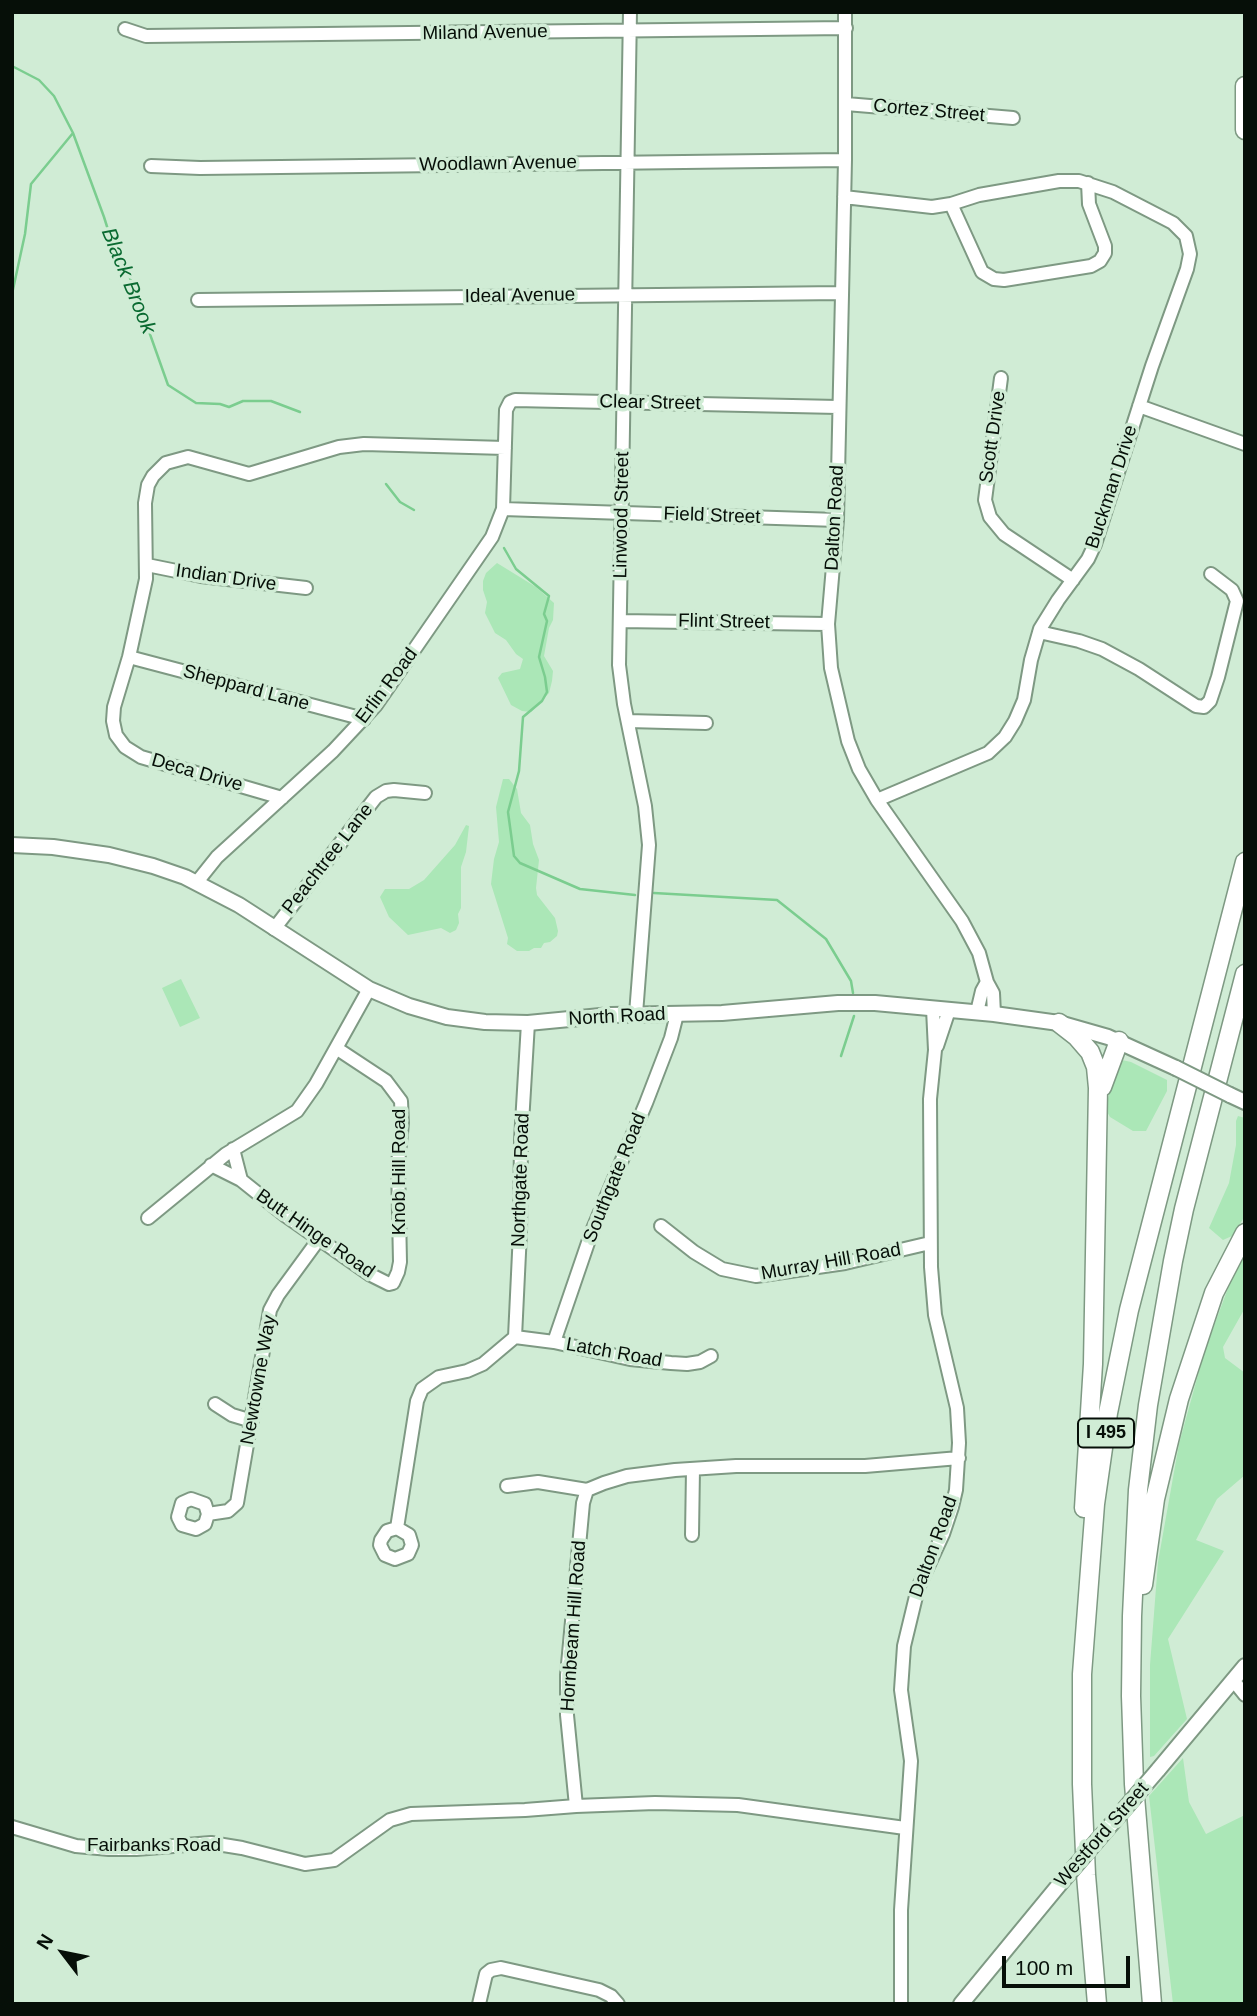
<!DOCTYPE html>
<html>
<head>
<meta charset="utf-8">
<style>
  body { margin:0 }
  #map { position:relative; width:1257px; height:2016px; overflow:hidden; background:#d0ecd5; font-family:Arial,sans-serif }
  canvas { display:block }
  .frame { position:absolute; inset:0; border:14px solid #060f08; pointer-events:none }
  .north { position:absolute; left:28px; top:1918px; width:70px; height:70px; -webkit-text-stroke:5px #d0ecd5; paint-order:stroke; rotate:302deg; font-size:19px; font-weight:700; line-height:28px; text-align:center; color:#060f08 }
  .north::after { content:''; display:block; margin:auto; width:24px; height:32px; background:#060f08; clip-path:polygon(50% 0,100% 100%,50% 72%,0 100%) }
  .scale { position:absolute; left:1002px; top:1956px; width:128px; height:32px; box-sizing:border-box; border:4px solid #060f08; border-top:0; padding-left:9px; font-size:21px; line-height:24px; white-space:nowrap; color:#060f08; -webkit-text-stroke:5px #d0ecd5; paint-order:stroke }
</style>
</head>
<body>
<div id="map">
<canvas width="1257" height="2016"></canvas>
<div class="frame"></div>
<div class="north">N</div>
<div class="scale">100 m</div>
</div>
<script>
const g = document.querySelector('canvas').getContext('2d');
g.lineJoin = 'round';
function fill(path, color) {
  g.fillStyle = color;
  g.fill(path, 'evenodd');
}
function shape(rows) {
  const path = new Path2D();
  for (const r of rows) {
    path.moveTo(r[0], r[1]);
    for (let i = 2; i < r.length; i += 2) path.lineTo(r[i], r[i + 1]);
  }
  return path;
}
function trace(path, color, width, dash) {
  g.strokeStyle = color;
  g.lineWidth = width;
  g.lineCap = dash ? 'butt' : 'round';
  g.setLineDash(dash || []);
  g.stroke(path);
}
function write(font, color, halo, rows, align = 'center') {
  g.font = font + ' Arial,sans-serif';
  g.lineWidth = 7;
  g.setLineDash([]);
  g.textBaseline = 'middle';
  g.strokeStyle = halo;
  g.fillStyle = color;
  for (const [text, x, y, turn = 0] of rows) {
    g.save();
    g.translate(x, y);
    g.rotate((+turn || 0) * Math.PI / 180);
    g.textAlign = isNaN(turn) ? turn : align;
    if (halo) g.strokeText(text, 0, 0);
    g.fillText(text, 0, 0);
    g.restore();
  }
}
fill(shape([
  [497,563,536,587,554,603,553,620,549,628,544,656,553,671,552,681,549,693,531,712,522,711,511,705,498,678,502,673,520,669,523,659,516,654,506,640,495,633,485,613,487,602,483,590,483,581,486,573],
  [503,779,509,779,517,789,521,813,530,825,533,844,539,860,536,888,537,895,555,918,558,931,557,936,550,942,544,943,541,948,534,948,529,951,517,951,507,944,508,938,491,884,494,859,499,842,496,807],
  [466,825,469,826,466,852,461,867,461,908,458,914,459,923,456,930,450,933,441,928,408,935,389,917,380,897,385,889,409,889,424,880,455,845],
  [181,979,200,1018,180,1027,162,988],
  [1122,1060,1131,1062,1167,1080,1167,1091,1146,1131,1133,1131,1110,1117,1106,1110,1111,1083],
  [1238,1116,1245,1118,1245,1216,1232,1236,1223,1240,1209,1228,1229,1183,1236,1145,1236,1121],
  [1245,1256,1245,1308,1223,1347,1225,1358,1245,1373,1245,1475,1217,1499,1196,1540,1224,1551,1168,1639,1187,1719,1154,1756,1150,1757,1150,1665,1158,1562,1179,1444,1204,1353,1231,1280],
  [1183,1758,1189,1802,1206,1834,1245,1815,1245,2004,1173,2004,1149,1796]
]), '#abe7b7');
trace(shape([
  [12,66,39,80,54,96,73,133,104,217,121,271,129,275,168,385,196,403,220,404,229,407,243,401,271,401,300,412],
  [12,294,25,234,31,184,73,133],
  [386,484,400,502,414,510],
  [504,548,516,569,549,596,544,614,547,621,539,657,545,677,547,692,542,701,523,717,519,771,508,812,514,856,520,863,580,889,635,895],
  [654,893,777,900,826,939,851,981,853,993],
  [841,1056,854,1016]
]), '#7bcd8f', 2.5);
const minor = shape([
  [630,12,619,665,624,704,645,806,649,845,636,1014],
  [845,12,845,160,837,520,828,624,831,668,848,741,859,769,877,800,962,921,979,953,987,982,993,993,994,1014],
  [125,29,146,36,846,28],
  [846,104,1013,118],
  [151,166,200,168,845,160],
  [844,197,932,207,951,204,979,195,1059,181,1079,181,1113,192,1173,223,1186,236,1190,254,1187,269,1152,366,1095,544,1088,559,1058,600,1040,629,1031,660,1024,700,1015,721,1005,737,988,753,877,800],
  [951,204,982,272,994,279,1004,280,1091,266,1100,261,1105,253,1105,246,1089,204,1088,183],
  [198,300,842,293],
  [1001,378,985,500,990,517,1004,534,1073,580],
  [1139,406,1245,444],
  [503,509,837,520],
  [147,565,201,576,306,588],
  [620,621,828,624],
  [1039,632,1079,641,1102,649,1139,669,1196,706,1204,707,1210,701,1218,677,1237,601,1232,590,1211,574],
  [129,657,364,719],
  [628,721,706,723],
  [282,798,141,757,125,747,116,735,113,721,114,707,129,657,146,579,145,503,148,485,153,476,166,463,188,457,249,474,339,447,364,444,505,448],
  [197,882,217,857,333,751,376,705,492,537,503,509,506,410,510,402,515,400,838,407],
  [274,929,376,797,386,791,394,790,425,793],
  [977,1012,982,991,987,982],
  [937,1046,949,1010],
  [233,1149,241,1180],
  [211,1165,241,1180,286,1216,369,1274,389,1284,393,1283,398,1272,400,1262,398,1164,402,1123,401,1101,386,1081,336,1048],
  [148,1218,226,1154,297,1111,316,1084,369,989],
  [661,1226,694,1252,722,1269,756,1276,845,1263,930,1243],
  [515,1337,520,1232,521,1140,528,1023],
  [515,1337,554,1342,630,1359,671,1363,687,1364,700,1362,711,1356],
  [554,1342,592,1231,646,1103,671,1038,677,1014],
  [215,1404,232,1415,252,1421],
  [507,1486,538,1482,587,1490],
  [208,1514,205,1524,196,1529,182,1525,178,1517,182,1503,191,1499,205,1504,208,1514,228,1511,237,1503,270,1310,278,1295,319,1239],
  [397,1528,409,1535,412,1545,408,1554,395,1559,385,1555,380,1545,381,1540,387,1531,397,1528,417,1401,422,1389,439,1377,467,1371,483,1364,515,1337],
  [692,1535,693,1469],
  [1233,1680,1245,1695],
  [12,1827,76,1846,109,1849,136,1849,211,1843,242,1848,305,1864,334,1860,390,1820,411,1814,525,1810,576,1806],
  [905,1828,738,1805,655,1803,576,1806,567,1715,567,1675,583,1503,587,1490,604,1483,627,1476,675,1470,736,1466,865,1466,959,1458],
  [479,2004,486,1974,491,1970,501,1968,599,1990,611,1996,618,2004],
  [901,2004,901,1910,911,1761,901,1690,904,1646,918,1588,943,1534,952,1507,956,1490,959,1443,957,1408,935,1315,931,1267,930,1099,935,1050,933,1009]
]);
const major = shape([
  [12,845,53,847,109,855,153,866,185,877,239,905,369,989,409,1006,447,1017,485,1022,528,1023,611,1015,722,1013,838,1003,875,1003,994,1014,1059,1023,1108,1037,1176,1068],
  [1230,1095,1245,1102],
  [1158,1770,1245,1666],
  [961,2004,1059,1885]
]);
const highway = shape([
  [1245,86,1245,130],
  [1059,1023,1077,1037,1090,1052,1096,1067,1098,1088,1093,1364,1084,1508],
  [1102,1087,1119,1041],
  [1143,1585,1155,1499,1179,1399,1214,1293,1245,1233],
  [1097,2004,1086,1875,1082,1784,1082,1674,1095,1504,1108,1413,1129,1310,1245,862],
  [1152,2004,1134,1784,1131,1696,1132,1616,1138,1490,1148,1405,1173,1261,1184,1209,1245,974]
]);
trace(minor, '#7e9983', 16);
trace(major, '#7e9983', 18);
trace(highway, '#7e9983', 21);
trace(minor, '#fff', 12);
trace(major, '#fff', 14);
trace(highway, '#fff', 18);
const majorBridge = shape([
  [1176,1068,1230,1095],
  [1059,1885,1158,1770]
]);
trace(majorBridge, '#7e9983', 18, []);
trace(majorBridge, '#fff', 14);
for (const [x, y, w] of [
  [1106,1433,56]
]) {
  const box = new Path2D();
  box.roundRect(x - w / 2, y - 14.5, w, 29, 5);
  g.fillStyle = '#d0ecd5';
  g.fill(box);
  trace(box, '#060f08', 2);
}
write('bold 18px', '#060f08', null, [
  ["I 495",1106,1433]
]);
write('19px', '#060f08', '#d0ecd5', [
  ["Miland Avenue",485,33,-1],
  ["Cortez Street",929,111,5],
  ["Woodlawn Avenue",498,164,-1],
  ["Ideal Avenue",520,296,-1],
  ["Clear Street",650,403,1],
  ["Scott Drive",993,437,-82],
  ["Buckman Drive",1112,487,-72],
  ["Linwood Street",622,515,-89],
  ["Field Street",712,516,2],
  ["Dalton Road",835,518,-87],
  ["Indian Drive",226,578,8],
  ["Flint Street",724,622,1],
  ["Erlin Road",387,686,-53],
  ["Sheppard Lane",246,688,15],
  ["Deca Drive",197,773,16],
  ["Peachtree Lane",328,859,-52],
  ["North Road",617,1017,-3],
  ["Knob Hill Road",400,1172,-90],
  ["Southgate Road",615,1178,-68],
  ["Northgate Road",521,1180,-88],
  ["Butt Hinge Road",315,1234,35],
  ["Murray Hill Road",831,1262,-10],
  ["Latch Road",614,1353,10],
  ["Newtowne Way",259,1380,-80],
  ["Dalton Road",934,1547,-70],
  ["Hornbeam Hill Road",574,1626,-86],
  ["Westford Street",1102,1835,-49],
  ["Fairbanks Road",154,1846]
]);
write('italic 21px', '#0a6a31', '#d0ecd5', [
  ["Black Brook",128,281,68]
]);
</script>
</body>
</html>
